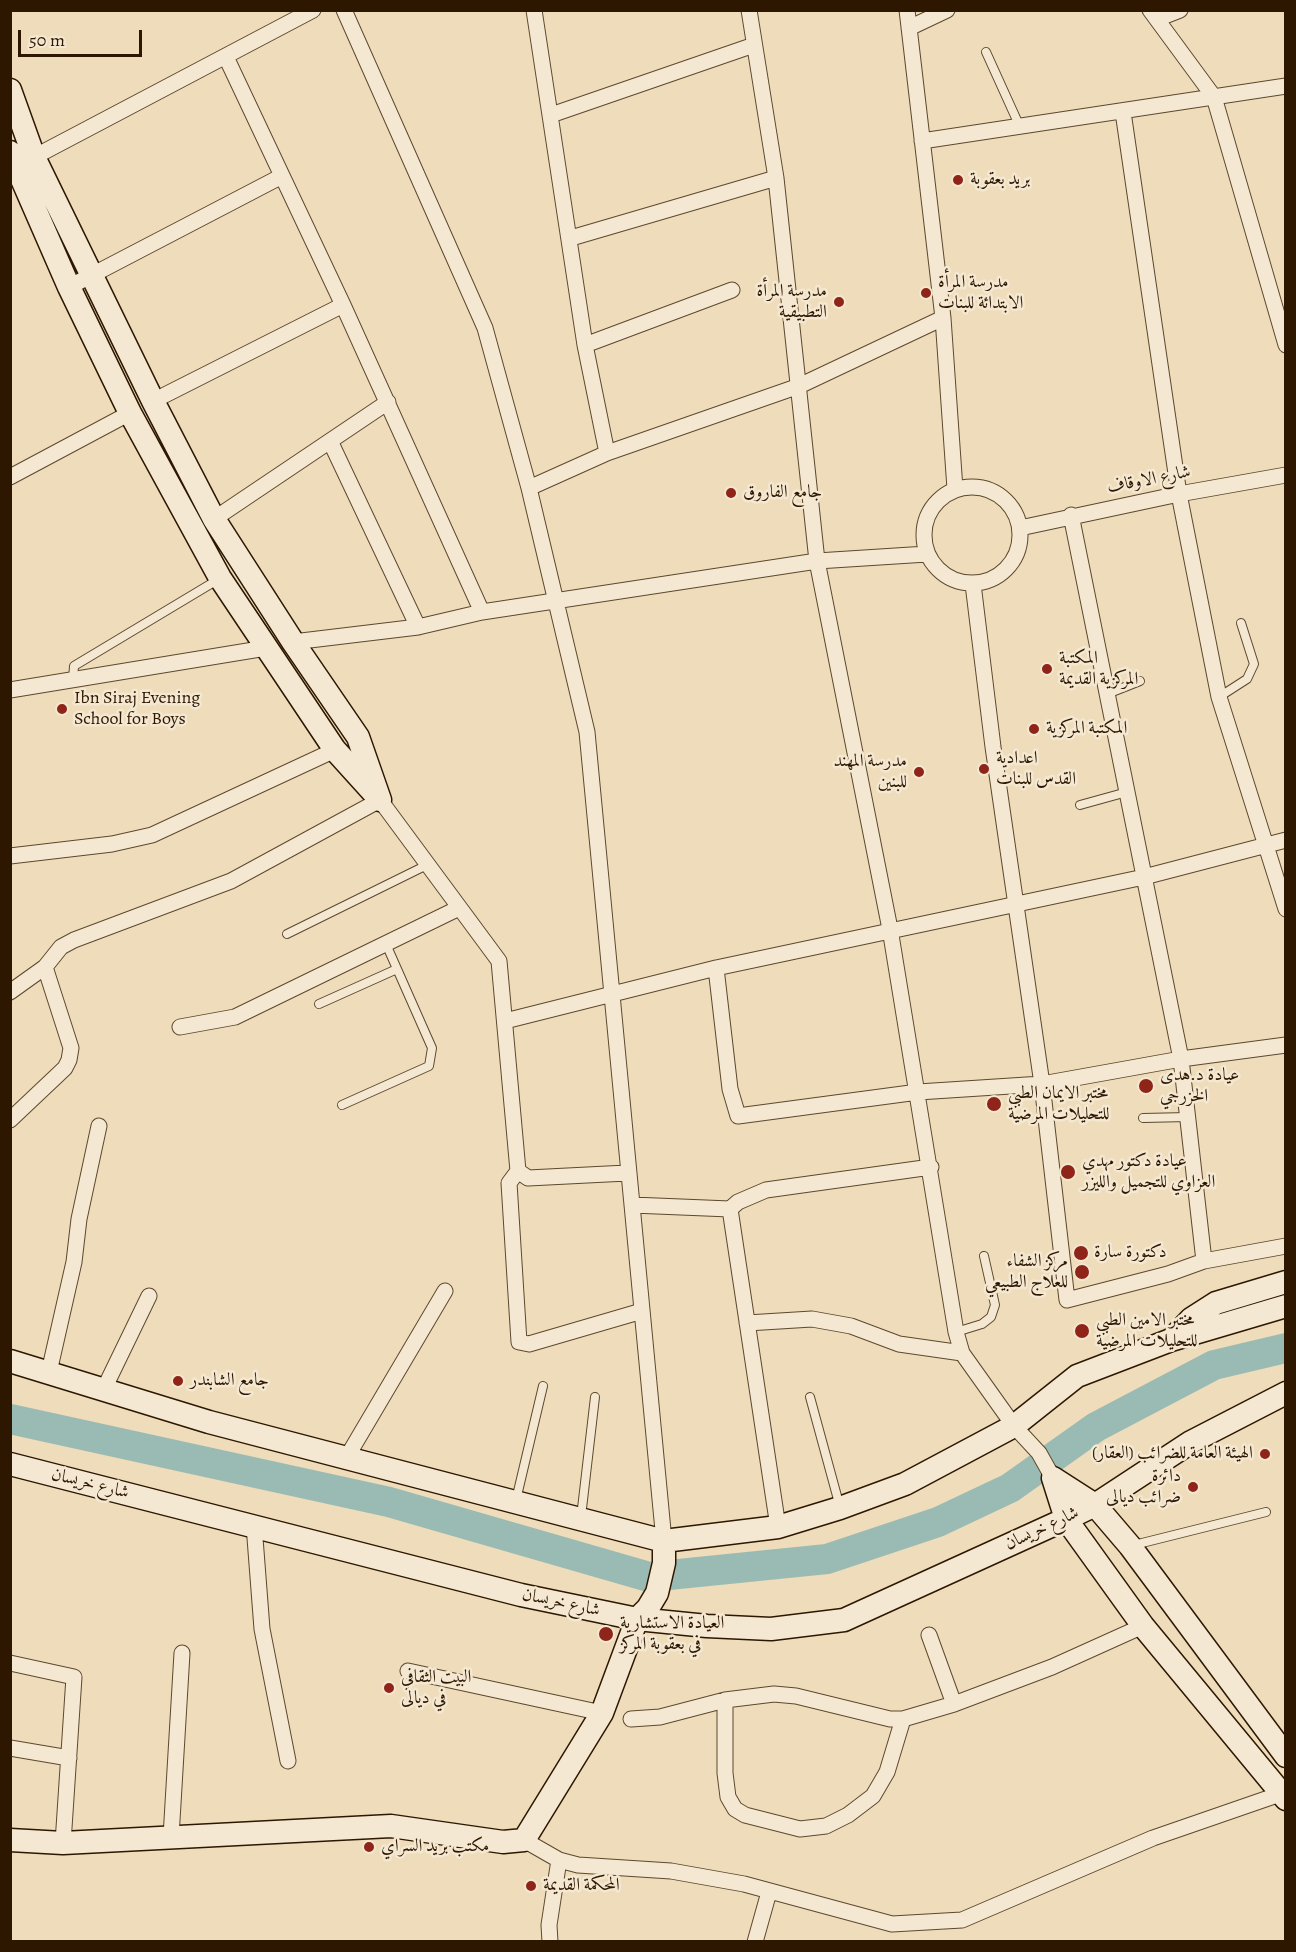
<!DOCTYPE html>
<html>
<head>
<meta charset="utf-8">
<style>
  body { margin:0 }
  #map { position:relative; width:1296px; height:1952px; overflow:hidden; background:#eedcba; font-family:Alegreya,serif }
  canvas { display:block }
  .frame { position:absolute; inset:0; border:12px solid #2d1700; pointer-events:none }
  .scale { position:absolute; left:18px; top:30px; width:124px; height:27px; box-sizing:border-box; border:3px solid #2d1700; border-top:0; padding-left:8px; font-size:18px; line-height:21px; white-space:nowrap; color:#2d1700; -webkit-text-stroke:4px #f4e8d2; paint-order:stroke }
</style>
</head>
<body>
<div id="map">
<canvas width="1296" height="1952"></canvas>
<div class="frame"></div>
<div class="scale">50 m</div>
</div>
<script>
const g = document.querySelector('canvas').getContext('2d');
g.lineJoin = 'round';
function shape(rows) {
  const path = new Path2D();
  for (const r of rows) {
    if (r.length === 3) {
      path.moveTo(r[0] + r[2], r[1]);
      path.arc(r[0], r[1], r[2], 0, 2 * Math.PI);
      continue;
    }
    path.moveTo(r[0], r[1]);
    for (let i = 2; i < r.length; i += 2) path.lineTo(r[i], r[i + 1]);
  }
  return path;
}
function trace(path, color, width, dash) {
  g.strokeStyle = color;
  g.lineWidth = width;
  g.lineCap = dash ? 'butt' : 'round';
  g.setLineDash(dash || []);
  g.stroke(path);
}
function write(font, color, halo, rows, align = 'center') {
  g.font = font + ' Alegreya,Amiri,serif';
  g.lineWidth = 5;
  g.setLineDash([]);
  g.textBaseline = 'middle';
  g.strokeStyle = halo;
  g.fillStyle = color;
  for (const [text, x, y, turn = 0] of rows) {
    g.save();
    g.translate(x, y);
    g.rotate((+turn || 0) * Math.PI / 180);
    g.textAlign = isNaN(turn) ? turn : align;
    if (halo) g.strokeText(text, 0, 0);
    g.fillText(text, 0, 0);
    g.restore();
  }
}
trace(shape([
  [10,1419,389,1502,649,1577,827,1559,938,1522,1010,1488,1096,1427,1214,1365,1286,1348]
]), '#99bbb3', 30);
const lane = shape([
  [986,52,1020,127],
  [73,680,74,666,219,579],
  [1107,694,1140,681],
  [1219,697,1247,679,1254,664,1241,623],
  [1080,805,1127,792],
  [287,934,429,864],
  [319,1004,397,969],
  [342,1105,429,1066,432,1048,386,944],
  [1143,1118,1188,1117],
  [956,1332,982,1324,991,1317,995,1305,984,1256],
  [810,1397,840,1507],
  [516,1500,543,1386],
  [581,1517,595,1397],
  [1134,1545,1266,1512]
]);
const street = shape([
  [344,10,485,328,529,488,587,732,664,1541],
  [534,10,585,345,607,453],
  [749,10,776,178,817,561,890,929,956,1332,962,1353,1014,1426,1039,1453,1053,1478],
  [907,10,943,318,955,489],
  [1150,10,1214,97,1286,345],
  [1157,19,1180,10],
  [909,28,947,10],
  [226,57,343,305,482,612],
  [1123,112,1179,494,1219,697,1286,909],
  [551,115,754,45],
  [922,141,1286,86],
  [34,157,313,10],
  [571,238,776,178],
  [69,287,282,176],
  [585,345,732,290],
  [153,401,343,305],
  [331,443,418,627],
  [10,477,130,413],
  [972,535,48],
  [529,488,607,453,799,386,943,318],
  [1071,515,1181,1059,1204,1261],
  [214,519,388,402],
  [1020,528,1179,494,1286,475],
  [973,584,993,747,1042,1084,1067,1300,1168,1274,1204,1261,1286,1246],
  [293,642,418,627,482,612,817,561,927,554],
  [10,690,266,648],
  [10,856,112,844,152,835,335,750],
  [716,968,730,1089,738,1116,918,1092,1042,1084,1181,1059,1286,1045],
  [10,992,45,967,61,947,74,940,231,881,380,800,499,961,518,1171,509,1183,519,1342,529,1344,642,1311],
  [505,1021,716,968,1144,877,1286,840],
  [180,1027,235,1017,459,908],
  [10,1120,65,1068,69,1060,71,1048,45,967],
  [518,1171,528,1178,627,1173],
  [632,1205,730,1209,738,1202,766,1190,931,1167],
  [730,1209,778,1527],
  [747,1323,812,1319,851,1326,899,1344,962,1353],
  [49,1372,74,1262,79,1219,99,1126],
  [104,1389,149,1296],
  [347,1457,445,1291],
  [254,1525,262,1629,288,1761],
  [929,1635,954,1704],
  [10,1663,74,1677,63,1843],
  [408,1671,602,1713],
  [725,1700,725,1773,728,1797,735,1809,745,1815,800,1829,826,1826,848,1815,873,1796,887,1772,903,1719],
  [631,1719,660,1717,725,1700,774,1694,796,1696,890,1719,903,1719,954,1704,1052,1667,1143,1626],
  [10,1748,69,1758],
  [171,1837,182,1653],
  [524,1840,559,1860,578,1865,671,1871,744,1884,892,1924,962,1920,1153,1838,1286,1792],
  [550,1942,549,1925,559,1860],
  [755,1942,769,1892]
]);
const secondary = shape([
  [10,90,34,157,153,401,214,519,293,642,358,737,380,800],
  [10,152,69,287,130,413,220,578,335,750,373,792],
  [1172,1339,1191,1319,1216,1303,1286,1282],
  [10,1361,209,1422,664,1541,778,1527,840,1508,905,1484,1014,1426,1077,1376,1171,1340,1286,1306],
  [10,1464,521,1595,637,1619,707,1626,771,1629,844,1620,1066,1519,1095,1505,1191,1442,1286,1393],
  [1053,1478,1066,1519,1143,1626,1286,1799],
  [1053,1478,1095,1505,1130,1546,1286,1756],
  [10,1840,63,1843,391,1826,503,1842,524,1840,602,1713,637,1619,648,1608,657,1593,664,1563,664,1541]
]);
trace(lane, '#5d482e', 10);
trace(street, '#5d482e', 17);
trace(secondary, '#2d1700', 25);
trace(lane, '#f4e8d2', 8);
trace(street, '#f4e8d2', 15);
trace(secondary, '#f4e8d2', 22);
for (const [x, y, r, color] of [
  [958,180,6,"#8f2418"],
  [926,293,6,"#8f2418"],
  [839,302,6,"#8f2418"],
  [731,493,6,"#8f2418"],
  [1047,669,6,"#8f2418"],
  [62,709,6,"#8f2418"],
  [1034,729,6,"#8f2418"],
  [984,769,6,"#8f2418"],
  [919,772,6,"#8f2418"],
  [1146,1086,8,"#8f2418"],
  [994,1104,8,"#8f2418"],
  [1068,1172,8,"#8f2418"],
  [1081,1253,8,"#8f2418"],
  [1082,1272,8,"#8f2418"],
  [1082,1331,8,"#8f2418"],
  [178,1381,6,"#8f2418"],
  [1265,1454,6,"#8f2418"],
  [1193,1487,6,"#8f2418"],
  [606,1634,8,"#8f2418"],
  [389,1688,6,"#8f2418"],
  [369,1847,6,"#8f2418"],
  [531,1886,6,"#8f2418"]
]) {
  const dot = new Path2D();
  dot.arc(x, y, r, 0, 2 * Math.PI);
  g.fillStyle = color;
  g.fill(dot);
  trace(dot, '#f4e8d2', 2);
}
write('18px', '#2d1700', '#f4e8d2', [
  ["بريد بعقوبة",970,180],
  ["مدرسة المرأة",938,283],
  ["الابتدائة للبنات",938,304],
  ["مدرسة المرأة",827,292,"right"],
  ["التطبيقية",827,313,"right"],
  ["جامع الفاروق",743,493],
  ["المكتبة",1059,659],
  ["المركزية القديمة",1059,680],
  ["Ibn Siraj Evening",74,699],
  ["School for Boys",74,720],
  ["المكتبة المركزية",1046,729],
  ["اعدادية",996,759],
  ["القدس للبنات",996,780],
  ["مدرسة المهند",907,762,"right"],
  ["للبنين",907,783,"right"],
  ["عيادة د.هدى",1160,1076],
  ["الخزرجي",1160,1097],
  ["مختبر الايمان الطبي",1008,1094],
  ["للتحليلات المرضية",1008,1115],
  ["عيادة دكتور مهدي",1082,1162],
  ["العزاوي للتجميل والليزر",1082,1183],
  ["دكتورة سارة",1094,1253],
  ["مركز الشفاء",1068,1262,"right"],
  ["للعلاج الطبيعي",1068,1283,"right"],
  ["مختبر الامين الطبي",1096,1321],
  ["للتحليلات المرضية",1096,1342],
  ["جامع الشابندر",190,1381],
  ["الهيئة العامة للضرائب (العقار)",1253,1454,"right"],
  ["دائرة",1181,1477,"right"],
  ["ضرائب ديالى",1181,1498,"right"],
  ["العيادة الاستشارية",620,1624],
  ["في بعقوبة المركز",620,1645],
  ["البيت الثقافي",401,1678],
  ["في ديالى",401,1699],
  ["مكتب بريد السراي",381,1847],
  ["المحكمة القديمة",543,1886]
], 'left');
write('18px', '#2d1700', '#f4e8d2', [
  ["شارع الاوقاف",1149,480,-11],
  ["شارع خريسان",90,1484,14],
  ["شارع خريسان",1042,1529,-25],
  ["شارع خريسان",561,1603,12]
]);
</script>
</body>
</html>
